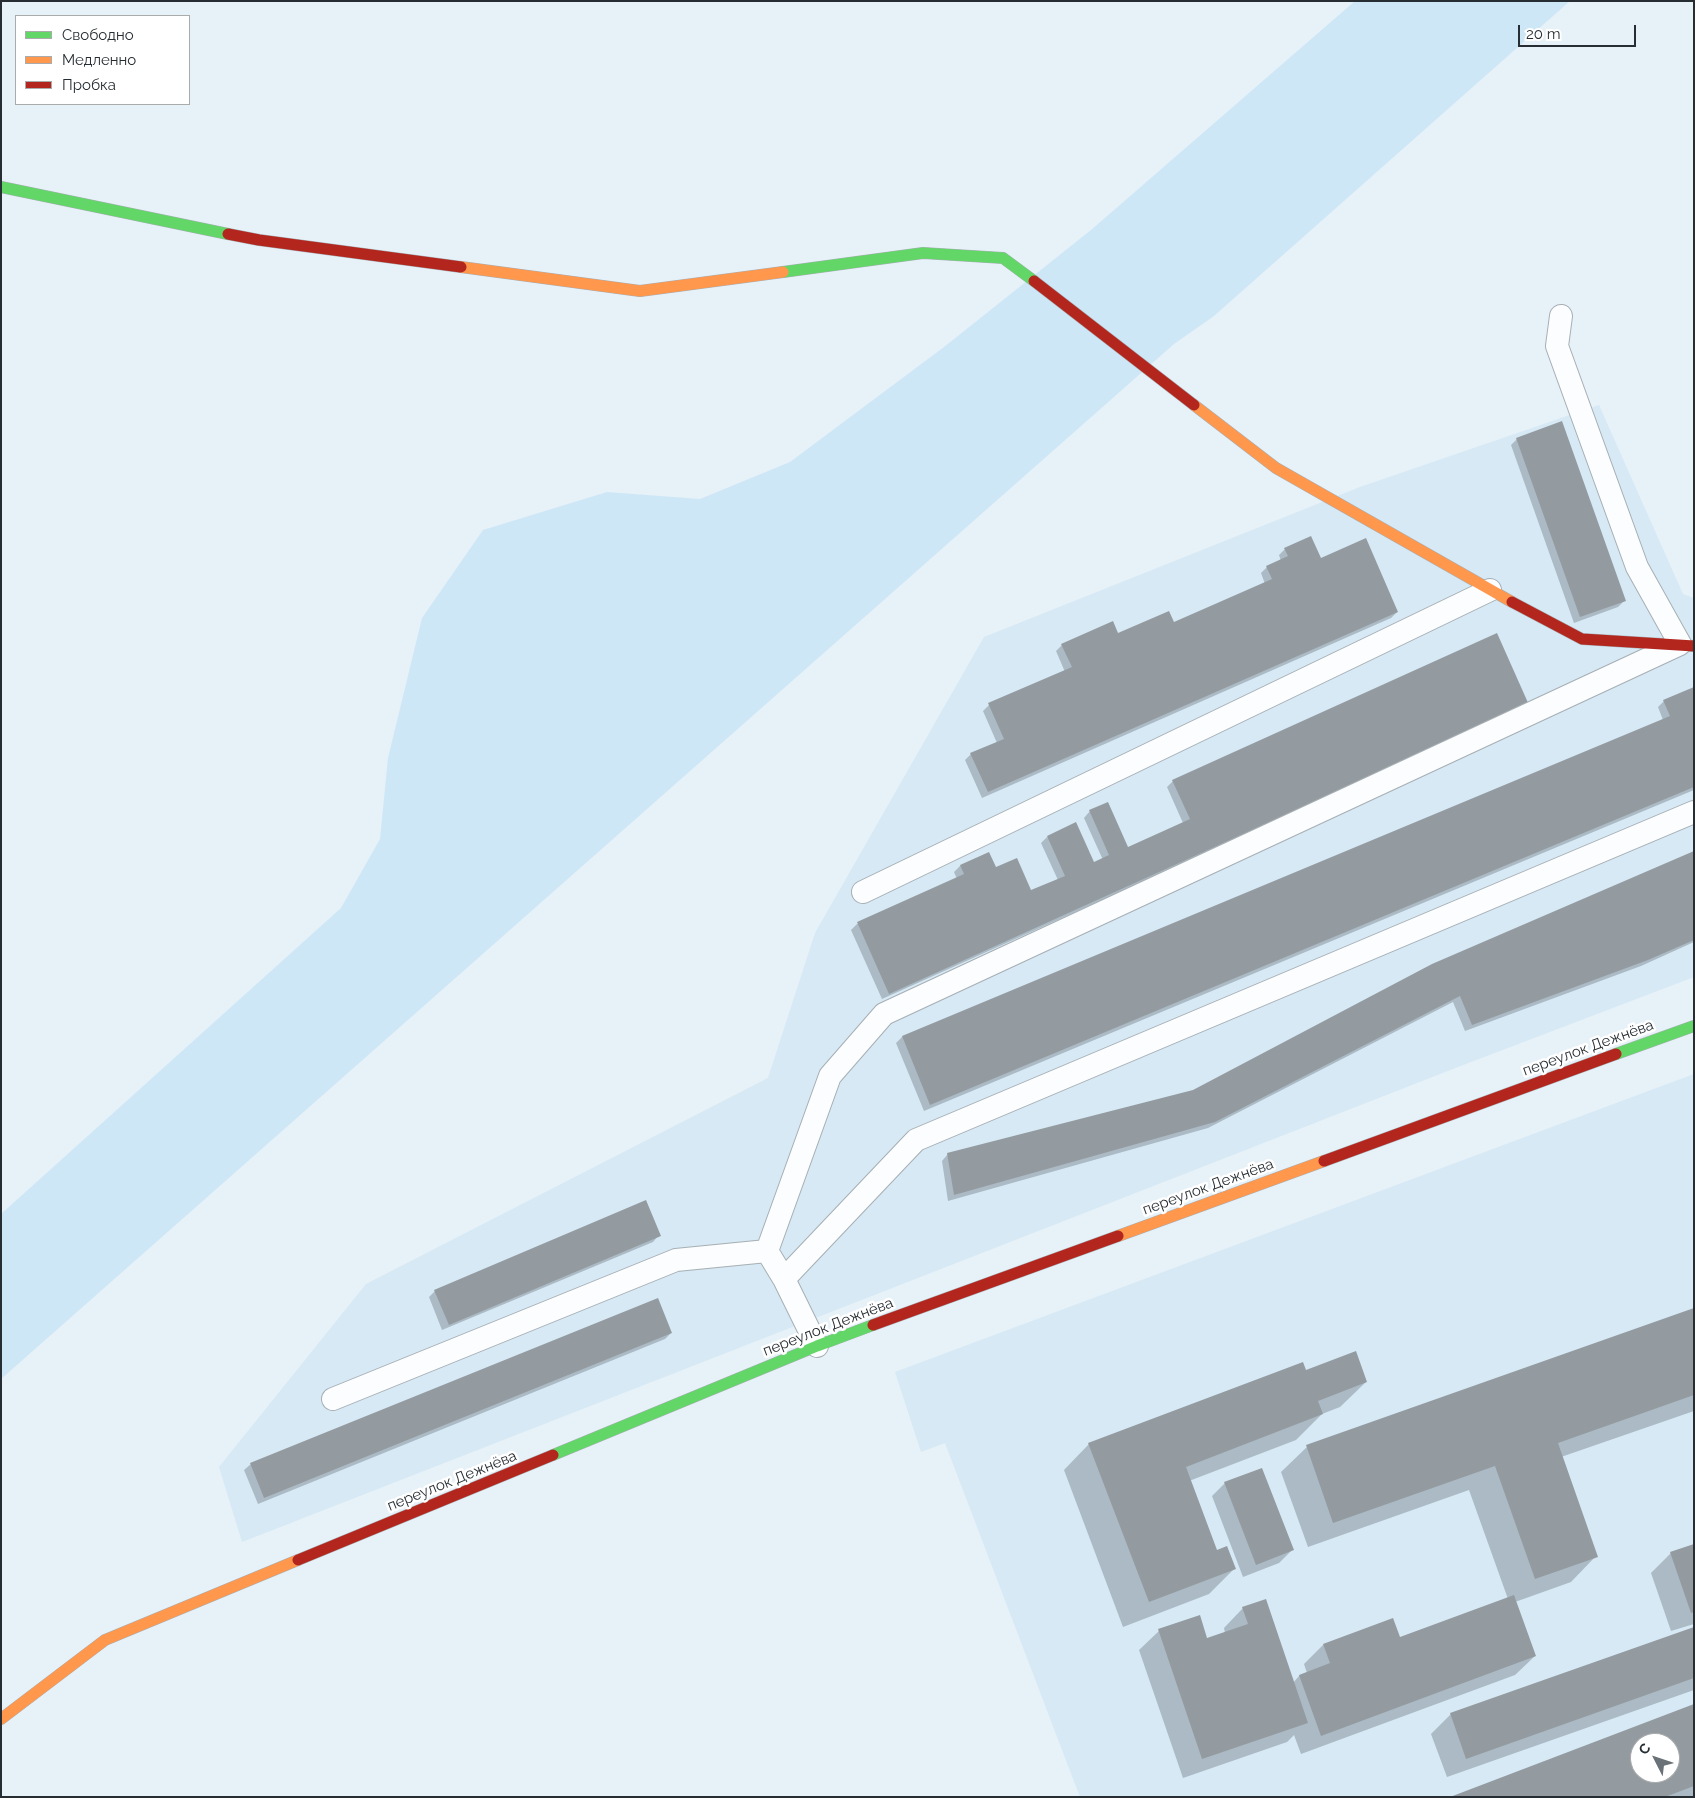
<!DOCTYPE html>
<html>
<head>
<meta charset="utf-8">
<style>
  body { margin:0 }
  #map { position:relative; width:1695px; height:1798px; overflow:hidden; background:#e7f1f8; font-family:Raleway,sans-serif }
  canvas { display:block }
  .frame { position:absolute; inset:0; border:2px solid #272e33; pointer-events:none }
  .legend { position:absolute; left:15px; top:15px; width:175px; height:90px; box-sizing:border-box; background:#fff; border:1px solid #a9abad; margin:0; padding:6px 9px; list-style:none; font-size:15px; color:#272e33 }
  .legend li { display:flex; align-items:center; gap:10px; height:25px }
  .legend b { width:25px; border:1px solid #a9abad }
  .north { position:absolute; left:1630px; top:1733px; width:50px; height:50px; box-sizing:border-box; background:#fff; border:1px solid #a9abad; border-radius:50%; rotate:311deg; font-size:14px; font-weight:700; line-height:20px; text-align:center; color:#272e33 }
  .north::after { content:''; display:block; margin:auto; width:18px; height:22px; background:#6a7278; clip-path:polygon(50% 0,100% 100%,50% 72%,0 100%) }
  .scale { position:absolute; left:1518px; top:25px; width:118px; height:22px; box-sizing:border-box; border:2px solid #272e33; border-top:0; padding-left:6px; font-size:15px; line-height:18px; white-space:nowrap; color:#272e33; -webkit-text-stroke:4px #fff; paint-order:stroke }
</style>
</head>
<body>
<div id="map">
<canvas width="1695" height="1798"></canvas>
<div class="frame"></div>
<ul class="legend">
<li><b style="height:6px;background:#63d668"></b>Свободно</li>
<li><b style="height:6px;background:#ff974d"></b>Медленно</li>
<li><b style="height:6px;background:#b3261e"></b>Пробка</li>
</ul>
<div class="north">С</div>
<div class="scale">20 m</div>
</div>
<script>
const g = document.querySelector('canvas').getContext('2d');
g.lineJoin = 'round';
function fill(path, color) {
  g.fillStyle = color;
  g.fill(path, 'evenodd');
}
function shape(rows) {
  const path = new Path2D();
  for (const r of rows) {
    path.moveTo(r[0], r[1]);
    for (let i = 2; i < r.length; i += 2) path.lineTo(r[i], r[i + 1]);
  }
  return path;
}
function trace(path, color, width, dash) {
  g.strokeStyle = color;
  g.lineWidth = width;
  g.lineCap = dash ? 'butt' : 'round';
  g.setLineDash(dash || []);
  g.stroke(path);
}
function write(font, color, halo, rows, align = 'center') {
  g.font = font + ' Raleway,sans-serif';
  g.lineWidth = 5;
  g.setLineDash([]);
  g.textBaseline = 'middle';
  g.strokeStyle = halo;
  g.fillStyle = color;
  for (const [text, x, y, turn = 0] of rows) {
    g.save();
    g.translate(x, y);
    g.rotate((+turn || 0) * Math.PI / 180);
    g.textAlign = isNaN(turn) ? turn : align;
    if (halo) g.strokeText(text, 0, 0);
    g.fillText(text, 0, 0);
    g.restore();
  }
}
fill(shape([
  [1599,405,1683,594,1694,598,1694,977,1458,1067,242,1542,219,1467,366,1284,768,1078,815,933,984,637,1360,487],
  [1694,1074,1694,1797,1080,1797,945,1443,921,1452,895,1372],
  [1640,1743,1670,1743,1670,1773,1640,1773]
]), '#d6e9f5');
fill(shape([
  [1355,1,1570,1,1214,316,1174,344,1,1379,1,1214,341,908,380,839,388,758,422,618,483,530,607,492,700,499,790,462,944,347,1091,230]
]), '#cee7f7');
fill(shape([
  [1517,439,1625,600,1618,607,1574,623,1511,445],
  [1285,549,1320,560,1397,612,1391,618,982,798,965,760,971,754,997,743,983,711,989,705,1065,672,1056,651,1062,645,1174,623,1265,584,1261,573,1267,567,1281,561,1279,555],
  [1694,688,1694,790,924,1111,896,1043,902,1037,1663,720,1658,707,1664,701],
  [1522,711,882,999,851,930,857,924,957,879,954,872,960,866,989,853,995,869,1030,892,1058,880,1041,843,1047,837,1093,864,1103,860,1084,818,1090,811,1127,849,1183,823,1167,787,1173,781],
  [1694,852,1694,942,1641,966,1465,1031,1453,1002,1208,1128,948,1201,942,1161,948,1154,1193,1091],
  [659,1235,653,1242,442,1330,429,1297,435,1291],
  [1694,1309,1694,1411,1561,1457,1596,1556,1571,1582,1515,1602,1535,1656,1515,1675,1301,1754,1294,1735,1287,1742,1183,1778,1139,1650,1159,1631,1207,1639,1225,1633,1224,1628,1243,1608,1293,1683,1299,1676,1307,1673,1304,1664,1323,1645,1399,1639,1508,1599,1469,1490,1308,1547,1281,1472,1307,1447],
  [671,1333,665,1339,258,1504,244,1470,251,1464],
  [1366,1382,1340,1407,1322,1414,1296,1440,1189,1481,1216,1551,1234,1569,1209,1594,1123,1627,1064,1470,1089,1444],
  [1225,1483,1292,1550,1279,1563,1243,1577,1212,1496],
  [1694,1545,1694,1624,1671,1631,1651,1573,1671,1553],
  [1694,1628,1694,1690,1447,1777,1431,1734,1451,1714],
  [1694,1706,1694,1797,1453,1797],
  [1640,1743,1670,1743,1670,1773,1640,1773]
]), '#0003');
fill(shape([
  [1562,421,1626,601,1580,617,1516,438],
  [1311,536,1321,558,1366,538,1398,612,988,792,970,753,1004,739,988,703,1072,667,1061,644,1113,621,1118,633,1169,611,1174,622,1272,579,1266,566,1288,556,1284,548],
  [1497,633,1529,705,889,994,857,922,964,874,960,865,989,852,996,867,1017,858,1031,890,1065,876,1047,836,1076,822,1094,862,1109,855,1089,810,1108,802,1128,847,1190,819,1172,780],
  [1694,687,1694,787,930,1105,902,1036,1670,716,1663,700],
  [1694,851,1694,940,1648,960,1472,1025,1460,996,1215,1122,954,1195,947,1153,1193,1090,1432,964],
  [646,1200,661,1236,449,1325,434,1290],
  [658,1298,672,1333,264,1498,250,1463],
  [1694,1308,1694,1395,1558,1443,1598,1557,1535,1579,1495,1466,1333,1523,1306,1445],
  [1356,1351,1367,1382,1318,1401,1323,1414,1186,1467,1217,1550,1227,1546,1236,1569,1149,1602,1088,1443,1303,1362,1306,1370],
  [1262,1468,1294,1550,1256,1565,1224,1482],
  [1694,1544,1694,1612,1691,1613,1670,1552],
  [1514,1595,1536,1656,1321,1736,1299,1675,1330,1663,1323,1644,1393,1618,1400,1637],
  [1266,1599,1308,1723,1202,1759,1158,1629,1200,1615,1207,1638,1248,1624,1242,1607],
  [1694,1627,1694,1678,1466,1759,1450,1713],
  [1694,1704,1694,1786,1665,1797,1450,1797],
  [1640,1743,1670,1743,1670,1773,1640,1773]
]), '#939ba0');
const lane = shape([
  [863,892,1490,590],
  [784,1279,916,1140,1694,812],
  [817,1346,784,1279,767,1251,830,1076,884,1014,1680,644,1637,567,1557,346,1561,316],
  [333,1399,676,1260,767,1251]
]);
const fast = shape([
  [1,187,228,234],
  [783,272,923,253,1003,258,1034,281],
  [1616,1054,1694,1026],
  [553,1455,817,1346,873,1325]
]);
const slow = shape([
  [461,267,640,291,783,272],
  [1194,405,1276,468,1512,602],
  [1118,1236,1324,1161],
  [1,1719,105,1640,298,1560]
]);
const jam = shape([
  [228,234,259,240,461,267],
  [1034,281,1194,405],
  [1512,602,1582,639,1694,646],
  [1324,1161,1616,1054],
  [873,1325,1118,1236],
  [298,1560,553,1455]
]);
trace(lane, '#a7afb4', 24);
trace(fast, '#a7afb4', 12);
trace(slow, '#a7afb4', 12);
trace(jam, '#a7afb4', 12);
trace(lane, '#fbfdfe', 22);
trace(fast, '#63d668', 11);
trace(slow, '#ff974d', 11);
trace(jam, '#b3261e', 11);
write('15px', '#272e33', '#fff', [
  ["переулок Дежнёва",1588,1048,-20],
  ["переулок Дежнёва",1208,1187,-20],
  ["переулок Дежнёва",828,1327,-21],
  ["переулок Дежнёва",452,1481,-22]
]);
</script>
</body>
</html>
